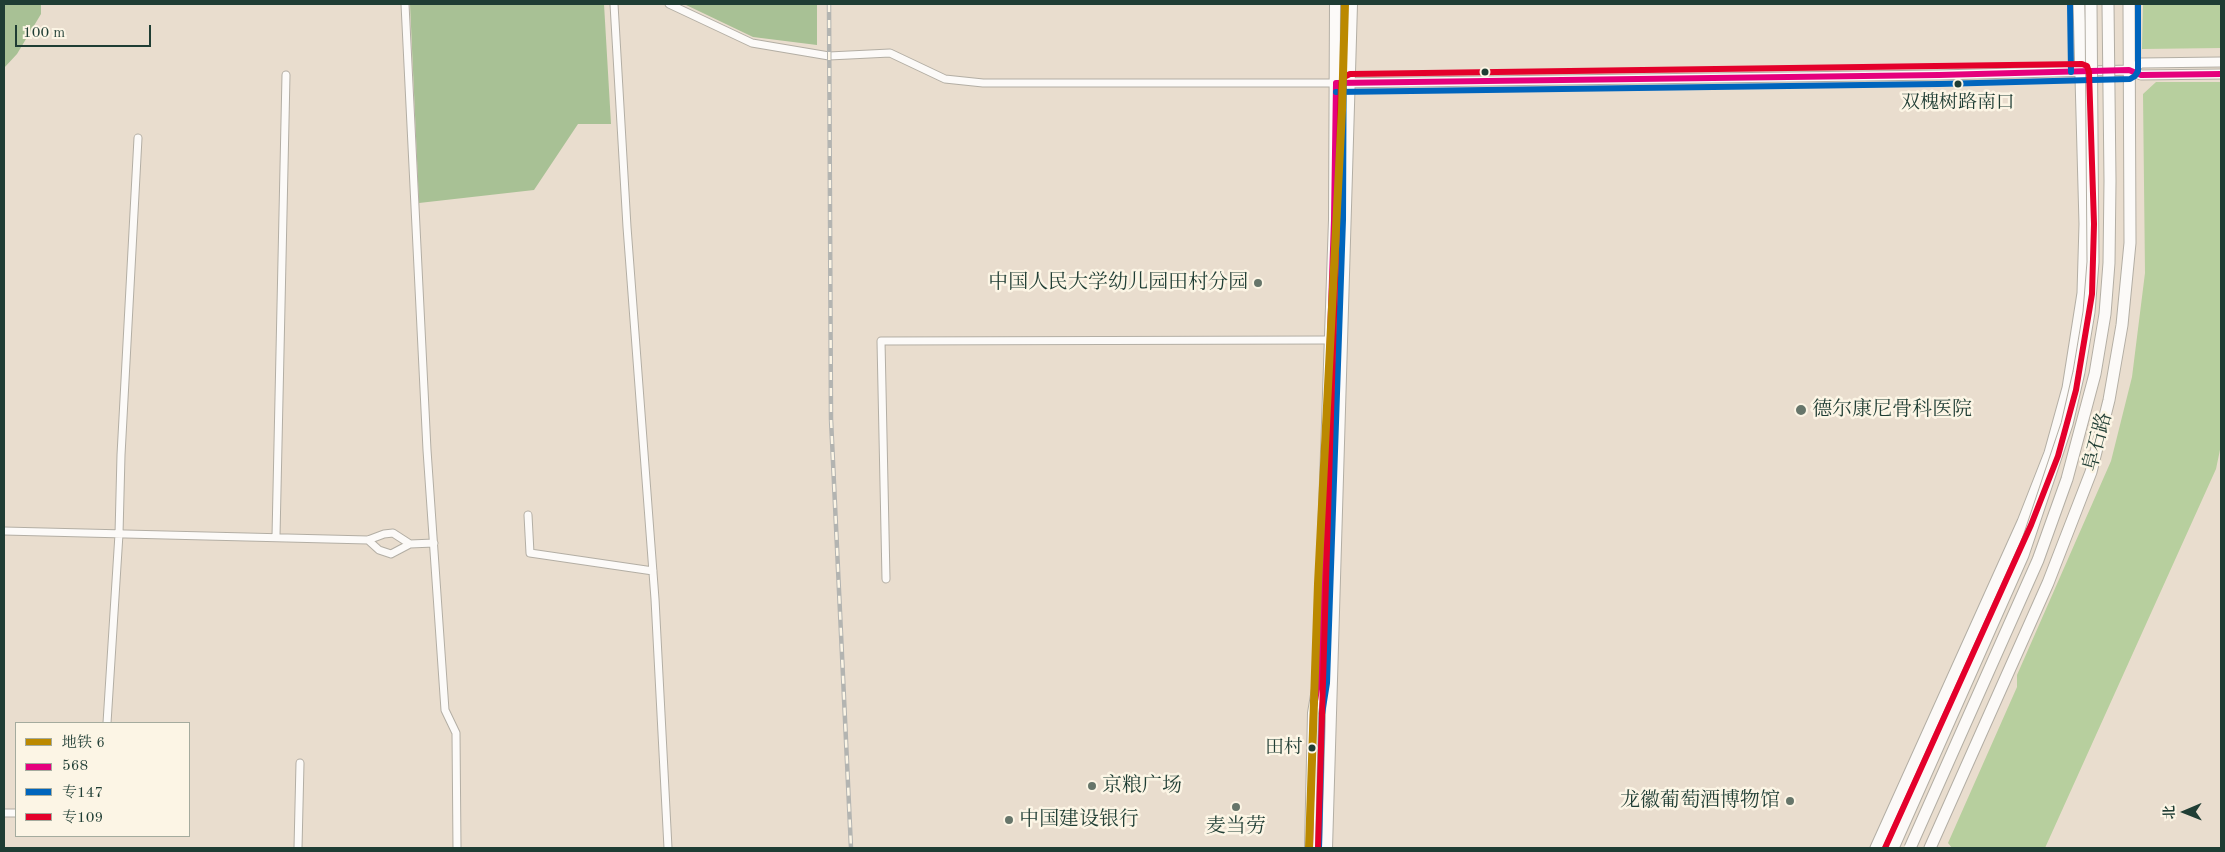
<!DOCTYPE html>
<html>
<head>
<meta charset="utf-8">
<style>
  body { margin:0 }
  #map { position:relative; width:2225px; height:852px; overflow:hidden; background:#e9ddce; font-family:"Old Standard TT","Noto Serif SC",serif }
  canvas { display:block }
  .frame { position:absolute; inset:0; border:5px solid #1f3d34; pointer-events:none }
  .legend { position:absolute; left:15px; top:722px; width:175px; height:115px; box-sizing:border-box; background:#fcf5e5; border:1px solid #a4ab9e; margin:0; padding:6px 9px; list-style:none; font-size:15px; color:#1f3d34 }
  .legend li { display:flex; align-items:center; gap:10px; height:25px }
  .legend b { width:25px; border:1px solid #a4ab9e }
  .north { position:absolute; left:2160px; top:787px; width:50px; height:50px; -webkit-text-stroke:4px #fcf5e5; paint-order:stroke; rotate:269deg; font-size:14px; font-weight:700; line-height:20px; text-align:center; color:#1f3d34 }
  .north::after { content:''; display:block; margin:auto; width:18px; height:22px; background:#1f3d34; clip-path:polygon(50% 0,100% 100%,50% 72%,0 100%) }
  .scale { position:absolute; left:15px; top:25px; width:136px; height:22px; box-sizing:border-box; border:2px solid #1f3d34; border-top:0; padding-left:6px; font-size:15px; line-height:18px; white-space:nowrap; color:#1f3d34; -webkit-text-stroke:4px #fcf5e5; paint-order:stroke }
</style>
</head>
<body>
<div id="map">
<canvas width="2225" height="852"></canvas>
<div class="frame"></div>
<ul class="legend">
<li><b style="height:6px;background:#bb8900"></b>地铁 6</li>
<li><b style="height:6px;background:#e5007d"></b>568</li>
<li><b style="height:6px;background:#0065bd"></b>专147</li>
<li><b style="height:6px;background:#e4002b"></b>专109</li>
</ul>
<div class="north">北</div>
<div class="scale">100 m</div>
</div>
<script>
const g = document.querySelector('canvas').getContext('2d');
g.lineJoin = 'round';
function fill(path, color) {
  g.fillStyle = color;
  g.fill(path, 'evenodd');
}
function shape(rows) {
  const path = new Path2D();
  for (const r of rows) {
    path.moveTo(r[0], r[1]);
    for (let i = 2; i < r.length; i += 2) path.lineTo(r[i], r[i + 1]);
  }
  return path;
}
function trace(path, color, width, dash) {
  g.strokeStyle = color;
  g.lineWidth = width;
  g.lineCap = dash ? 'butt' : 'round';
  g.setLineDash(dash || []);
  g.stroke(path);
}
function write(font, color, halo, rows, align = 'center') {
  g.font = font + ' "Old Standard TT","Noto Serif SC",serif';
  g.lineWidth = 5;
  g.setLineDash([]);
  g.textBaseline = 'middle';
  g.strokeStyle = halo;
  g.fillStyle = color;
  for (const [text, x, y, turn = 0] of rows) {
    g.save();
    g.translate(x, y);
    g.rotate((+turn || 0) * Math.PI / 180);
    g.textAlign = isNaN(turn) ? turn : align;
    if (halo) g.strokeText(text, 0, 0);
    g.fillText(text, 0, 0);
    g.restore();
  }
}
fill(shape([
  [2143,4,2221,4,2221,48,2142,49],
  [2156,82,2221,82,2221,445,2216,469,2045,848,1952,848,1948,843,2017,687,2017,675,2111,461,2132,377,2145,273,2143,94]
]), '#b7cf9e');
fill(shape([
  [4,4,41,4,41,14,17,54,4,68],
  [410,4,604,4,611,124,578,124,534,190,419,203],
  [684,4,817,4,817,45,753,37]
]), '#a8c195');
const minor = shape([
  [405,4,427,450,445,710,456,733,457,848],
  [614,4,627,227,655,599,668,848],
  [669,4,752,43,829,56,890,53,945,79,983,83,1336,83],
  [528,515,530,553,653,571],
  [4,531,368,540,384,534,393,533,410,544,434,543],
  [276,536,286,75],
  [368,540,379,550,391,554,410,544],
  [886,579,881,341,1330,340],
  [107,723,119,534,121,455,138,138],
  [4,813,16,813],
  [298,848,300,763]
]);
const tertiary = shape([
  [2129,70,2141,63,2221,62],
  [1336,83,1939,75,2129,70,2141,75,2221,74]
]);
const secondary = shape([
  [1310,848,1313,713,1318,683,1334,220,1335,4],
  [1327,848,1352,4]
]);
const primary = shape([
  [1876,848,2023,522,2050,453,2068,388,2083,293,2085,224,2079,4],
  [1930,848,2048,583,2091,472,2109,400,2122,325,2130,243,2129,4]
]);
trace(minor, '#b3aea4', 9);
trace(tertiary, '#b3aea4', 11);
trace(secondary, '#b3aea4', 12);
trace(primary, '#b3aea4', 13);
trace(minor, '#fcfaf8', 7);
trace(tertiary, '#fcfaf8', 9);
trace(secondary, '#fcfaf8', 10);
trace(primary, '#fcfaf8', 11);
const rail = shape([
  [829,4,831,419,851,848]
]);
trace(rail, '#b3b4b1', 4.5);
trace(rail, '#fcf5e5', 2.5, [8]);
const trunkBridge = shape([
  [1893,848,2023,555,2067,424,2079,372,2089,312,2093,262,2091,4],
  [1910,848,2038,560,2067,479,2095,374,2105,314,2109,263,2110,181,2108,4]
]);
trace(trunkBridge, '#b3aea4', 13, []);
trace(trunkBridge, '#fcfaf8', 11);
trace(shape([
  [1310,848,1313,713,1318,683,1334,220,1336,83,1939,75,2129,70,2141,75,2221,74]
]), '#e5007d', 6);
trace(shape([
  [2070,4,2071,72],
  [1336,92,1939,84,2130,79,2135,76,2138,71,2138,4],
  [1319,848,1322,714,1327,683,1343,220,1344,4]
]), '#0065bd', 6);
trace(shape([
  [1318,848,1341,83,1344,77,1350,74,2082,64,2087,66,2089,72,2094,224,2092,294,2076,390,2058,456,2031,525,1885,848]
]), '#e4002b', 6);
trace(shape([
  [1309,848,1318,584,1342,110,1345,4]
]), '#bb8900', 8);
for (const [x, y, r, color] of [
  [1485,72,4.5,"#1f3d34"],
  [1958,84,4.5,"#1f3d34"],
  [1258,283,5,"#66756a"],
  [1801,410,6,"#66756a"],
  [1312,748,4.5,"#1f3d34"],
  [1092,786,5,"#66756a"],
  [1790,801,5,"#66756a"],
  [1236,807,5,"#66756a"],
  [1009,820,5,"#66756a"]
]) {
  const dot = new Path2D();
  dot.arc(x, y, r, 0, 2 * Math.PI);
  g.fillStyle = color;
  g.fill(dot);
  trace(dot, '#fcf5e5', 2);
}
write('19px', '#1f3d34', '#fcf5e5', [
  ["双槐树路南口",1958,103],
  ["田村",1303,748,"right"]
]);
write('20px', '#1f3d34', '#fcf5e5', [
  ["中国人民大学幼儿园田村分园",1248,283,"right"],
  ["德尔康尼骨科医院",1812,410],
  ["京粮广场",1102,786],
  ["龙徽葡萄酒博物馆",1780,801,"right"],
  ["中国建设银行",1019,820],
  ["麦当劳",1236,827,"center"]
], 'left');
write('20px', '#1f3d34', '#fcf5e5', [
  ["阜石路",2098,442,-75]
]);
</script>
</body>
</html>
